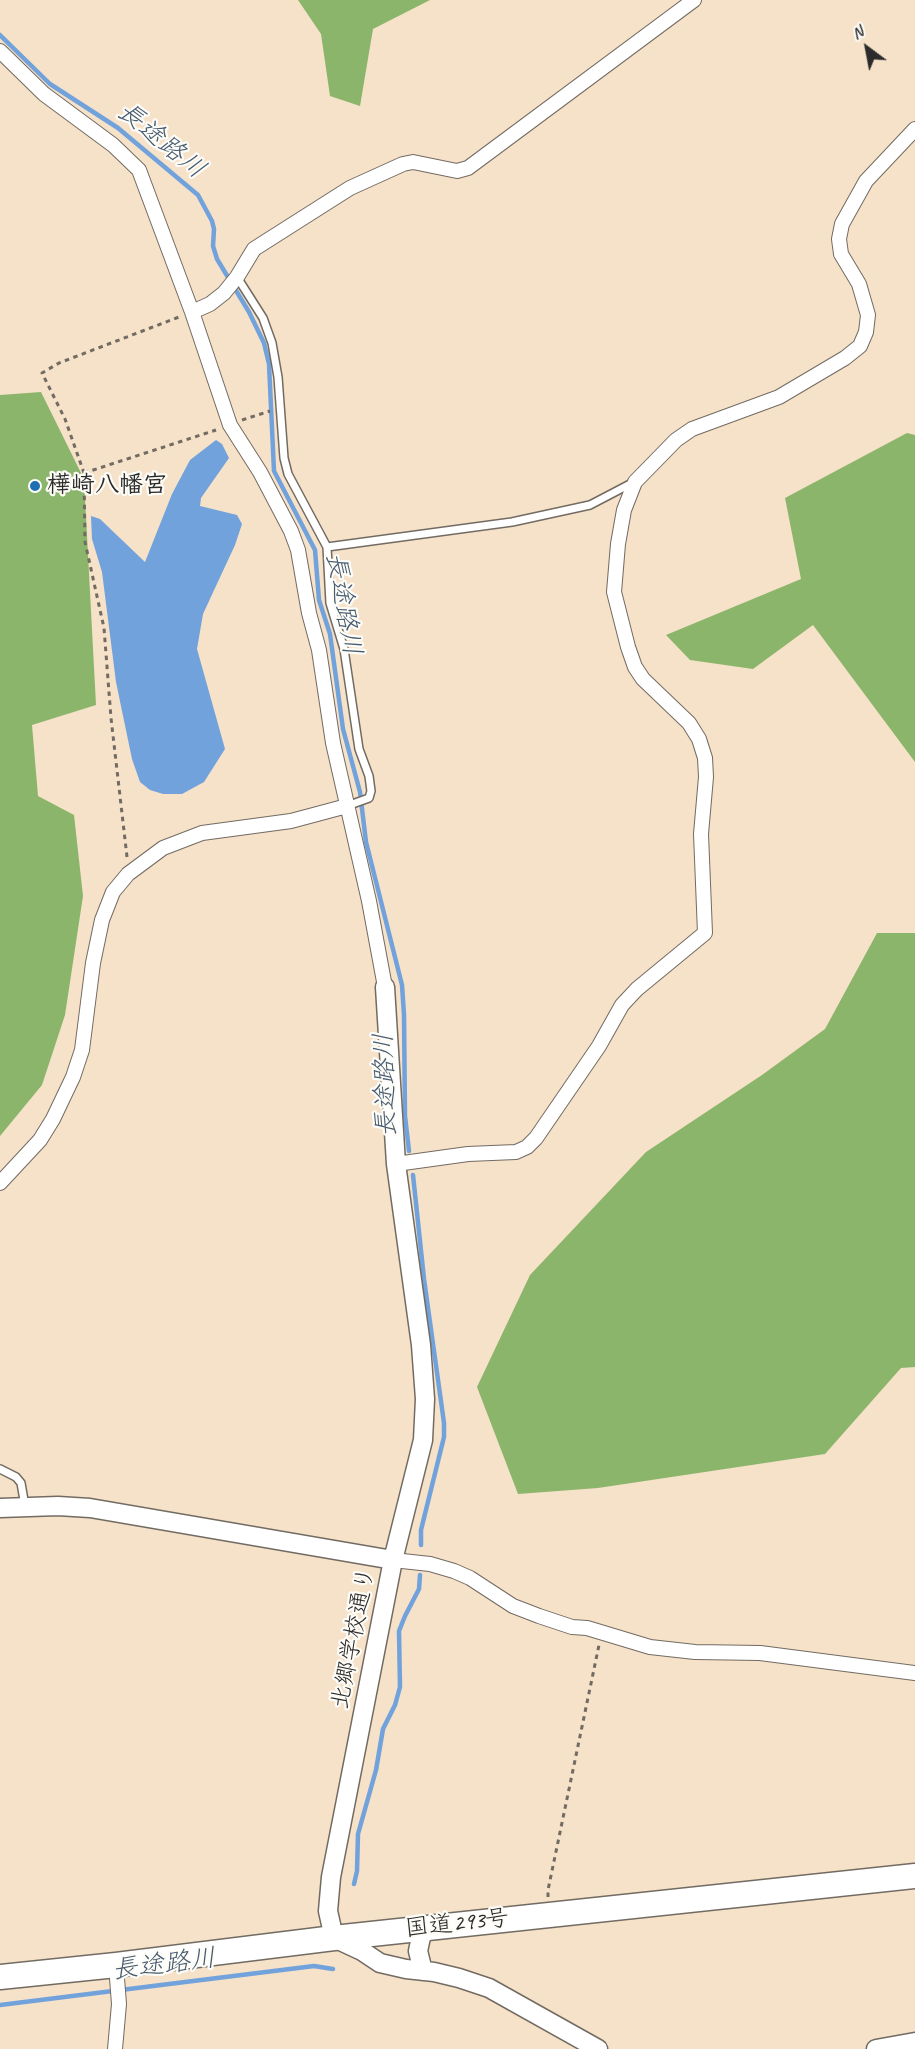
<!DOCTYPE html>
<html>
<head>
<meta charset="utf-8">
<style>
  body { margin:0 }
  #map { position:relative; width:915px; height:2049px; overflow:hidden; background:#f6e1c9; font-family:Caveat,sans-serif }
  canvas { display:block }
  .north { position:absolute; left:837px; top:18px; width:60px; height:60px; -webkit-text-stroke:4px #fdfcf7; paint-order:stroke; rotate:328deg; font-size:16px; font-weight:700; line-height:24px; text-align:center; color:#2b2b2b }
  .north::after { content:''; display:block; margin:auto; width:21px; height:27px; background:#2b2b2b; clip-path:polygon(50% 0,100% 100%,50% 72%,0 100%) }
</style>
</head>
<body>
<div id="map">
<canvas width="915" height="2049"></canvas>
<div class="north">N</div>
</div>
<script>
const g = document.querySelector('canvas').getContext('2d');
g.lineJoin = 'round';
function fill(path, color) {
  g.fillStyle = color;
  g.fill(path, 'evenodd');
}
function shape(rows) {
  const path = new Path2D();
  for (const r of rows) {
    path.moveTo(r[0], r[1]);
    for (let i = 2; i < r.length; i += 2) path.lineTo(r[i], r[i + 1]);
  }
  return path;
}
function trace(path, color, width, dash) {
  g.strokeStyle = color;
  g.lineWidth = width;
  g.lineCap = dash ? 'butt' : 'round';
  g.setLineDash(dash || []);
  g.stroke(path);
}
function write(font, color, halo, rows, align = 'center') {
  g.font = font + ' Caveat,"Klee One",sans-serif';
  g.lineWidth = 4.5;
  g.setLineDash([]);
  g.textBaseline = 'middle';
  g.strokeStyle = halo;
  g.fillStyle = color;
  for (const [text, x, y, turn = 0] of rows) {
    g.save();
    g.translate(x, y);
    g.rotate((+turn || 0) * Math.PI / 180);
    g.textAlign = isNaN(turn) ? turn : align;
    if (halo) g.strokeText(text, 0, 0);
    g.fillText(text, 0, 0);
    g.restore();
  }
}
fill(shape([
  [298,0,430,0,373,29,360,106,330,96,321,34],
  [41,392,84,479,96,705,32,725,38,796,74,815,83,896,65,1015,42,1085,0,1136,0,395],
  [907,433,915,435,915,762,813,625,753,669,690,660,666,635,801,579,785,498],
  [877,933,915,933,915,1367,901,1368,825,1454,598,1488,518,1494,477,1387,530,1275,646,1152,762,1075,825,1029]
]), '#8bb56b');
fill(shape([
  [216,440,222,444,229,458,201,498,200,506,237,515,242,524,235,545,203,614,197,649,225,749,204,782,182,794,163,794,150,790,140,782,132,759,116,682,102,572,92,539,91,516,100,519,145,562,172,494,190,460]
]), '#71a2db');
trace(shape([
  [0,35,50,84,118,128,198,195,212,221,214,229,213,246,217,259,249,312,264,343,269,364,274,471,315,550,319,600,330,634,343,729,360,792,366,842,402,985,404,1015,405,1116,409,1151],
  [413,1175,424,1279,444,1423,444,1437,421,1530,421,1545],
  [354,1884,357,1871,358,1834,376,1770,383,1729,395,1705,400,1687,399,1631,405,1616,419,1589,420,1575],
  [0,2005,314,1966,333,1969]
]), '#71a2db', 4.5);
const lane = shape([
  [237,277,263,318,272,343,278,377,284,458,288,474,327,547,330,603,344,649,359,749,369,776,371,791,369,798,347,806],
  [327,547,512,522,590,505,634,482],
  [0,1469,16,1477,21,1483,25,1506]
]);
const street = shape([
  [0,51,44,94,113,145,139,170,192,312,230,425,260,472,291,531,298,550,309,613,319,650,333,743,369,901,385,987],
  [192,312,210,304,224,293,237,277,254,249,350,188,403,164,413,162,457,171,468,168,694,0],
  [396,1164,468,1154,516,1152,527,1147,536,1138,599,1046,622,1005,637,989,705,933,701,834,706,777,705,758,699,739,689,723,643,679,635,667,628,647,614,592,618,544,624,510,635,482,676,440,692,429,779,397,845,358,860,346,866,332,868,315,859,284,841,254,839,239,842,224,866,181,915,129],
  [0,1183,40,1140,53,1119,73,1077,82,1050,93,963,102,920,113,892,128,874,163,848,202,833,291,821,347,806],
  [393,1560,430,1564,454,1571,470,1578,513,1606,539,1616,572,1627,587,1628,650,1647,695,1652,760,1653,915,1673],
  [115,2049,119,2004,116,1965]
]);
const secondary = shape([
  [385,987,396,1164,421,1345,425,1399,423,1440,393,1560],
  [0,1508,58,1506,90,1508,393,1560,331,1877,328,1911,334,1938,362,1951,380,1963,406,1969,434,1972,459,1978,489,1988,598,2049],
  [423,1971,418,1951,421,1937,428,1928],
  [876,2049,915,2042]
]);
const highway = shape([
  [0,1977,116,1965,334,1938,915,1876]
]);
trace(lane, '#726b62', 10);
trace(street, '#726b62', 16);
trace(secondary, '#726b62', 21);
trace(highway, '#726b62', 27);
trace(shape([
  [242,420,270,411],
  [49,482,84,473,216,430],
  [127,857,111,718,104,628,85,542,84,473,65,419,42,373,59,363,179,317],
  [548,1897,548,1890,599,1645]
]), '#726b62', 3, [4.5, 4.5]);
trace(lane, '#fff', 7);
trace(street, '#fff', 14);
trace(secondary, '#fff', 18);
trace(highway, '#fff', 24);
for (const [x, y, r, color] of [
  [35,486,6,"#1f6fb2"]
]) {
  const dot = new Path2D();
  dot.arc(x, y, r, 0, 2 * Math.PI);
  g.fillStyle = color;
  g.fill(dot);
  trace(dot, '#fdfcf7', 2);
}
write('bold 24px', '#2b2b2b', '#fdfcf7', [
  ["樺崎八幡宮",47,486]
], 'left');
write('24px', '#2b2b2b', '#fdfcf7', [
  ["北郷学校通り",354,1638,-79],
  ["国道293号",457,1924,-6]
]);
write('italic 26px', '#475b71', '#fdfcf7', [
  ["長途路川",161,141,39],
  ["長途路川",343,604,80],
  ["長途路川",386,1085,-92],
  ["長途路川",164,1965,-7]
]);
</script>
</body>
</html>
